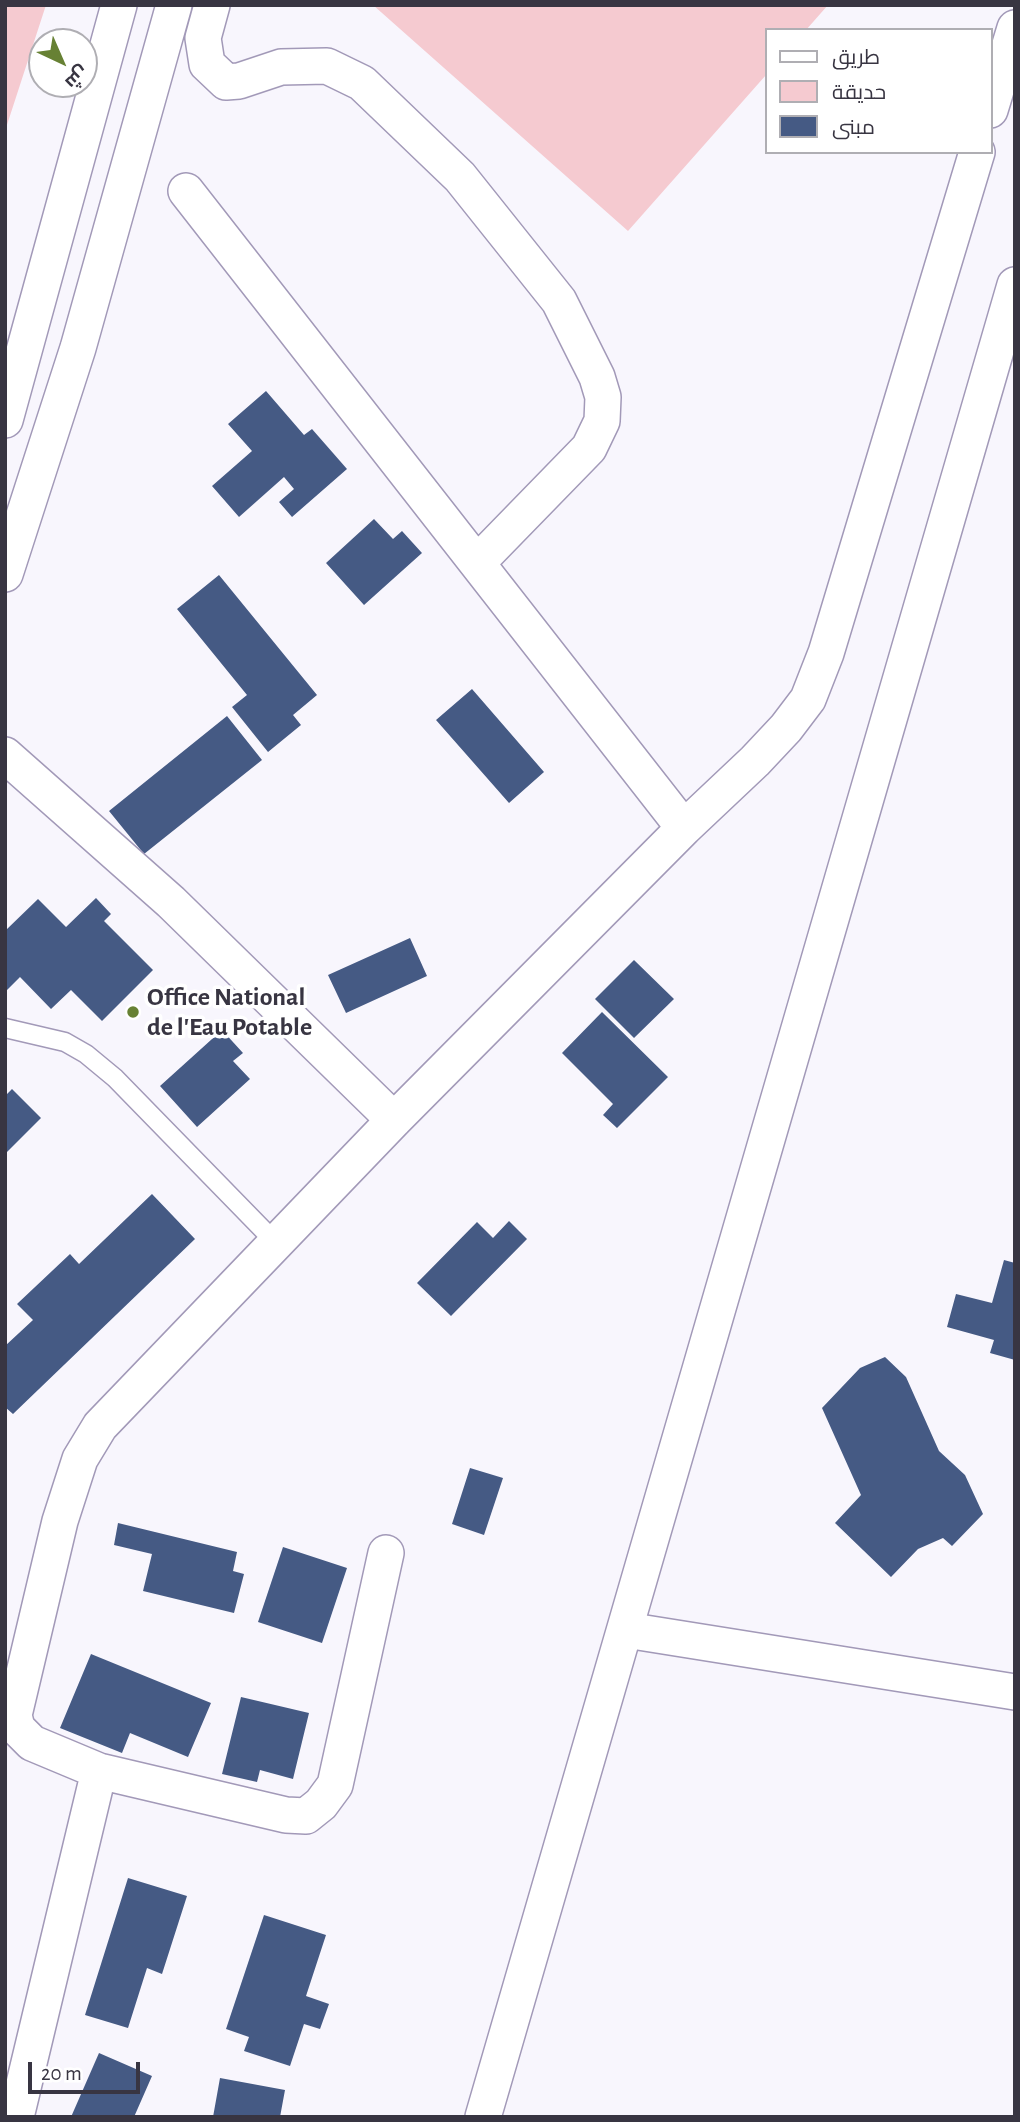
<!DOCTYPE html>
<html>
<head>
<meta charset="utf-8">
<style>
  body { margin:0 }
  #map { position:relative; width:1020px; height:2122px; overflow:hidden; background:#f8f6fd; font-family:"Alegreya Sans",Cairo,sans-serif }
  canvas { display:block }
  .frame { position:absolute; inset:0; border:7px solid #383542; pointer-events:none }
  .legend { position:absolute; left:765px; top:28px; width:228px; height:126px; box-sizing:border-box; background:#fff; border:2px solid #afaeb3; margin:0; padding:9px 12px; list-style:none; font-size:21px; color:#383542 }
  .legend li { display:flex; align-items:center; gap:14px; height:35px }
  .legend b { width:35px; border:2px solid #afaeb3 }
  .north { position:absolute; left:28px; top:28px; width:70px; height:70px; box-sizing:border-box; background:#fff; border:2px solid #afaeb3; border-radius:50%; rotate:136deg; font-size:19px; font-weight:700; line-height:28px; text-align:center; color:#383542 }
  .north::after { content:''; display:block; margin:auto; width:24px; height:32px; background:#678134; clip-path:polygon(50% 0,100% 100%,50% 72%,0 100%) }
  .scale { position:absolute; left:28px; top:2062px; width:112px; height:32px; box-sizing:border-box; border:4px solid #383542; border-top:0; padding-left:9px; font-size:21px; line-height:24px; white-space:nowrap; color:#383542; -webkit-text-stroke:5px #fff; paint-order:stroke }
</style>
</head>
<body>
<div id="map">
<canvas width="1020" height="2122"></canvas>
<div class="frame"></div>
<ul class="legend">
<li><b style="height:9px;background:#fff"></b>طريق</li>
<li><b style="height:19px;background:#f5cad0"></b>حديقة</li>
<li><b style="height:19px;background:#455a84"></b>مبنى</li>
</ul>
<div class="north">ش</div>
<div class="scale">20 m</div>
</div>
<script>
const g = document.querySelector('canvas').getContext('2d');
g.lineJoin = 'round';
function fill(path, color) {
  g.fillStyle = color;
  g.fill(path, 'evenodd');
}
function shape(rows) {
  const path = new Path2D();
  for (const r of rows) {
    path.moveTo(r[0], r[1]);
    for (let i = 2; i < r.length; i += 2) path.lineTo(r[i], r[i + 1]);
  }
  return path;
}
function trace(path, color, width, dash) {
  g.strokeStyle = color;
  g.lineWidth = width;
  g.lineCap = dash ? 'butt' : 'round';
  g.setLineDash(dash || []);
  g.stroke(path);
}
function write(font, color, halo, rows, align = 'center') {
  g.font = font + ' "Alegreya Sans",sans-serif';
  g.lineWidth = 7;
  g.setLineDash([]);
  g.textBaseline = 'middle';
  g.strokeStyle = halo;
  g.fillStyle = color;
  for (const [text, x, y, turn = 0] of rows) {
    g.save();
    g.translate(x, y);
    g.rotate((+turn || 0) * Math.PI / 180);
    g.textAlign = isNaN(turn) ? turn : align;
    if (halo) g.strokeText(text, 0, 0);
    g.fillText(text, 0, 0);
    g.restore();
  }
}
fill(shape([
  [5,5,46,5,5,131],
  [373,5,828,5,806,30,766,30,766,75,628,231]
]), '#f5cad0');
fill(shape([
  [266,391,304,435,312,429,347,469,292,517,279,502,294,489,284,477,239,517,212,486,252,451,228,424],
  [374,519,393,539,402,531,422,553,364,605,326,563],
  [219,575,317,695,293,715,301,725,268,752,232,707,247,695,177,609],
  [472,689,544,772,509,803,436,720],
  [227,716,262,760,144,854,109,811],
  [96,898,111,914,104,921,153,970,102,1021,71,990,51,1009,20,977,5,992,5,931,38,899,66,927],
  [410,938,427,976,346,1013,328,975],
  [634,960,674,999,634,1038,595,999],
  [602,1012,668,1077,617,1128,603,1115,613,1104,562,1053],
  [222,1030,243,1053,233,1061,250,1079,197,1127,160,1086],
  [12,1089,41,1118,5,1154,5,1096],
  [152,1194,195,1239,13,1414,5,1407,5,1346,33,1320,17,1304,70,1254,79,1264],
  [509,1221,527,1239,451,1316,417,1283,477,1222,493,1238],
  [1004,1260,1015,1263,1015,1360,990,1353,994,1340,947,1327,956,1294,992,1303],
  [885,1357,906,1377,939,1451,965,1475,983,1514,952,1546,943,1538,918,1549,891,1577,835,1523,861,1495,822,1408,860,1368],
  [470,1468,503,1478,484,1535,452,1524],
  [118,1523,237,1552,233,1571,244,1574,234,1613,143,1591,152,1554,114,1545],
  [283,1547,347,1568,322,1643,258,1622],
  [91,1654,211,1703,188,1757,130,1733,122,1753,60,1728],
  [241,1697,309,1713,293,1779,260,1770,257,1782,222,1774],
  [128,1878,187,1896,162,1974,147,1968,128,2028,85,2015],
  [264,1915,326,1935,306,1996,329,2004,320,2029,304,2024,290,2066,244,2051,249,2037,226,2029],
  [99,2053,152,2076,134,2117,71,2117],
  [220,2078,285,2090,280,2117,213,2117]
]), '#455a84');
const service = shape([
  [5,1028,65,1042,86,1054,115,1078,276,1243]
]);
const minor = shape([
  [212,5,203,38,207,64,226,82,239,81,281,67,327,66,362,83,460,177,559,301,597,377,603,397,602,421,589,448,477,563],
  [990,110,1015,28],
  [186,191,684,828],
  [5,420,119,5],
  [5,574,78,348,174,5],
  [5,755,171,902,394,1120],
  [386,1553,335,1785,321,1804,306,1816,286,1815,99,1771,32,1743,17,1728,14,1715,60,1521,80,1459,100,1426,394,1120,684,828,755,761,786,728,808,699,826,653,977,152],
  [626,1630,1015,1692],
  [16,2117,99,1771],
  [483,2117,1015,285]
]);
trace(service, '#a299b8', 21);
trace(minor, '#a299b8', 38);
trace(service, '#fff', 18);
trace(minor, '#fff', 35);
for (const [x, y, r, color] of [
  [133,1012,7,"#678134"]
]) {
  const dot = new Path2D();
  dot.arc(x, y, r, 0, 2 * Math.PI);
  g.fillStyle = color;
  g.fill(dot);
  trace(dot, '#fff', 2.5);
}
write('bold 26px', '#383542', '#fff', [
  ["Office National",147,997],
  ["de l'Eau Potable",147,1027]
], 'left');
</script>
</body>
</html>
